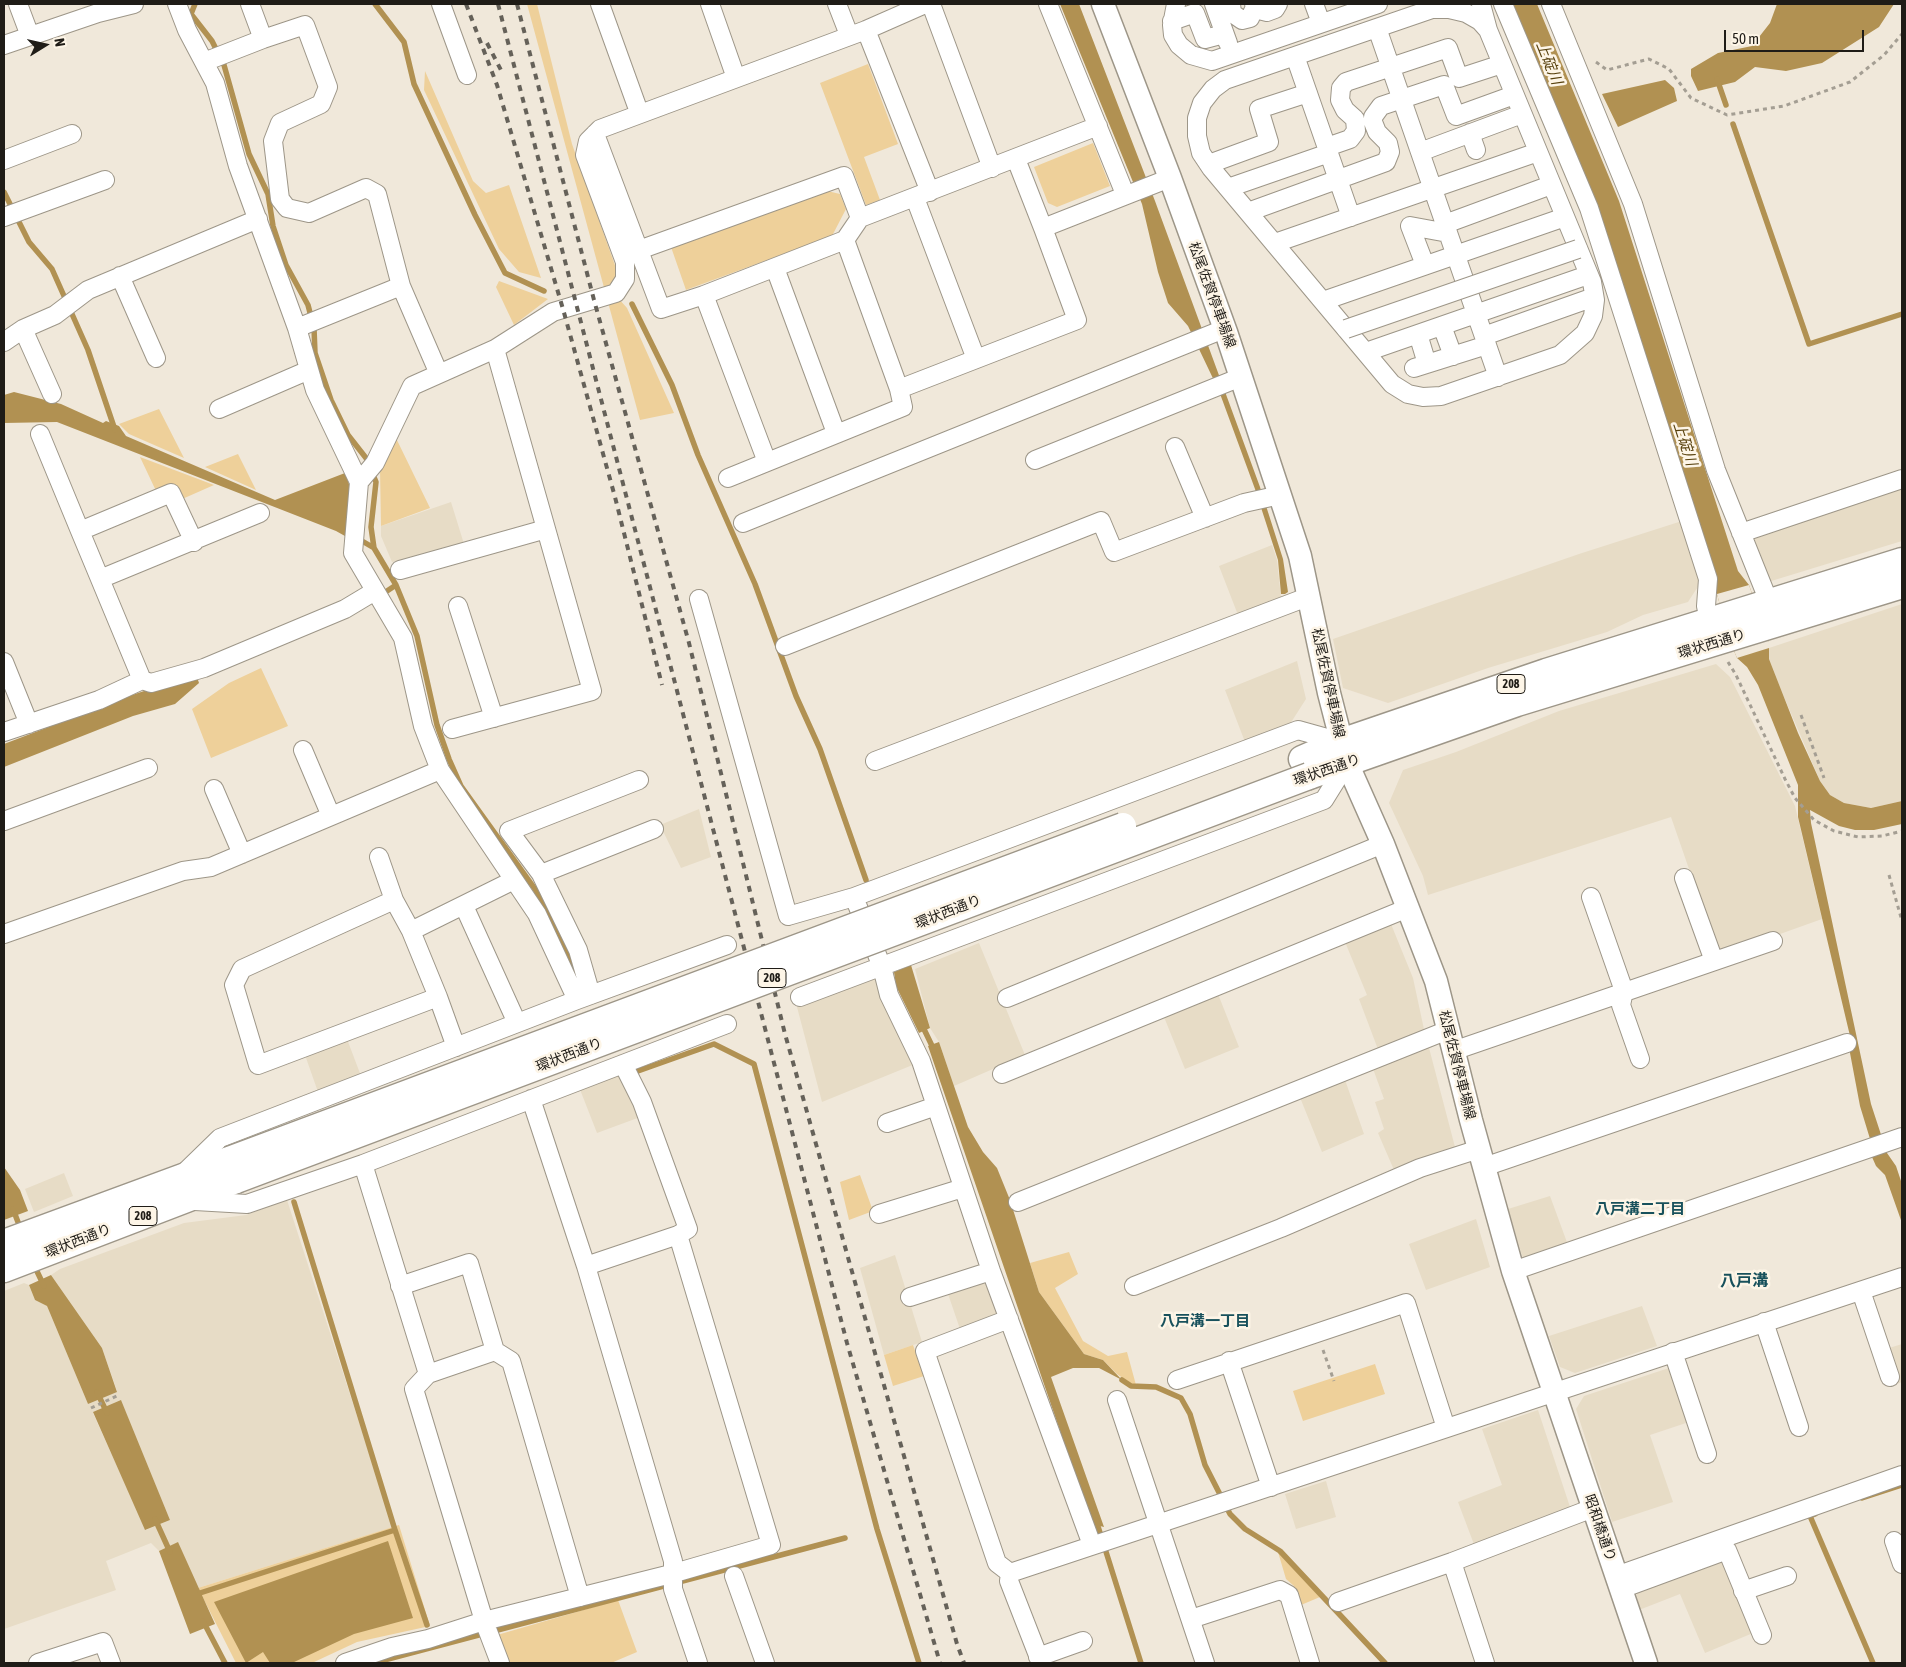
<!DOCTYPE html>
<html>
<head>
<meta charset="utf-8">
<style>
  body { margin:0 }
  #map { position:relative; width:1906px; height:1667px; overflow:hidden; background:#f0e8da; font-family:"Asap Condensed",sans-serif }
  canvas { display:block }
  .frame { position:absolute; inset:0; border:5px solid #1f1c17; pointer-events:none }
  .north { position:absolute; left:20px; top:20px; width:50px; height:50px; -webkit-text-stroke:4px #fdf5e7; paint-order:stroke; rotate:80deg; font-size:14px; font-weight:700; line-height:20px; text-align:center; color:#1f1c17 }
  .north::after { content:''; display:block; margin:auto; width:18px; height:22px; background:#1f1c17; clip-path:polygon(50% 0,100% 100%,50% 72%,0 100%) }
  .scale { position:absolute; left:1724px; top:30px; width:140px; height:22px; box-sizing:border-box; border:2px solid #1f1c17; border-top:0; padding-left:6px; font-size:15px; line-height:18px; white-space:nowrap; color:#1f1c17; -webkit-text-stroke:4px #fdf5e7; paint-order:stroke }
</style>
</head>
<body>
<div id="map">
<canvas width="1906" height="1667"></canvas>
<div class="frame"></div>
<div class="north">N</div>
<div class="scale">50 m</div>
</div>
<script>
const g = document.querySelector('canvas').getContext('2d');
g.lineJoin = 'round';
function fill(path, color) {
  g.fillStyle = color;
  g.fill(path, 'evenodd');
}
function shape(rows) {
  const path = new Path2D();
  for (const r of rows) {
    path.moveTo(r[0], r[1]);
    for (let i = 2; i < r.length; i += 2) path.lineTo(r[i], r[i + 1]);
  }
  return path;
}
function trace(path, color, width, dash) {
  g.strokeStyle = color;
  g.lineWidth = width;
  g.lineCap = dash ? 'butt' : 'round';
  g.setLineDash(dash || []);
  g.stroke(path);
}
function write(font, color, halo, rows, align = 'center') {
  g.font = font + ' "Asap Condensed","Noto Sans JP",sans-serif';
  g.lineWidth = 5;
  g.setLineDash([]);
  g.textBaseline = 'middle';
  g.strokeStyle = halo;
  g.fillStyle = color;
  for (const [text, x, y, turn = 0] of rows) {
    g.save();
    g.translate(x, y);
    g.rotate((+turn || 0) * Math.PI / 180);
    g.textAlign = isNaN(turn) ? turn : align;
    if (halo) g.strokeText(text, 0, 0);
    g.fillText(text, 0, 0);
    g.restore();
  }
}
fill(shape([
  [1902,484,1902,541,1768,582,1749,538],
  [451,502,464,544,392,562,381,536,381,526],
  [1685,520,1701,582,1688,602,1643,615,1607,632,1488,668,1388,703,1343,688,1333,639,1579,554],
  [1272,545,1277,560,1281,598,1238,615,1219,566],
  [1902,604,1902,801,1871,808,1844,803,1830,795,1820,781,1781,690,1769,659,1769,648],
  [1297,661,1306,699,1290,724,1245,742,1225,690],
  [1716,664,1730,677,1795,806,1822,919,1727,953,1717,950,1671,817,1428,895,1423,876,1389,803,1403,770,1456,752,1559,711],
  [699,809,711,857,681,868,660,825],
  [1391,924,1413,978,1425,1034,1379,1052,1359,999,1367,995,1345,942],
  [979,943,1025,1055,954,1086,939,1042,930,1028,915,969],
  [878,978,915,1064,822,1102,797,1007],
  [1218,994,1239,1047,1185,1069,1164,1017],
  [347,1039,361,1076,318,1092,305,1055],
  [1428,1044,1455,1147,1414,1160,1394,1170,1378,1133,1384,1129,1375,1102,1384,1099,1372,1066],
  [618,1073,643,1116,597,1133,579,1087],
  [1344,1077,1364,1134,1322,1152,1299,1095],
  [64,1173,73,1196,34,1212,25,1189],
  [1550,1196,1572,1256,1527,1272,1508,1209],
  [287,1200,393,1527,198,1588,178,1543,159,1551,151,1543,106,1561,116,1590,4,1629,4,1291,24,1283,29,1285,35,1300,47,1306,88,1404,117,1391,102,1348,51,1275,60,1269,184,1223,246,1215],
  [121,1401,170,1520,146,1530,93,1413],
  [1476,1219,1490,1267,1426,1290,1409,1244],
  [895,1255,922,1342,884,1355,860,1268],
  [985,1278,999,1316,960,1329,947,1291],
  [1642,1306,1657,1346,1575,1373,1560,1367,1549,1336],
  [1902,1344,1902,1382,1897,1384,1886,1349],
  [1672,1367,1689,1422,1650,1435,1673,1502,1612,1522,1576,1409,1584,1396],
  [1538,1410,1571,1510,1475,1547,1458,1502,1502,1485,1482,1429],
  [1326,1481,1336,1517,1296,1529,1285,1494],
  [1722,1545,1753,1633,1705,1653,1680,1594,1639,1610,1636,1590]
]), '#e7dcc6');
fill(shape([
  [527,4,537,4,572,144,617,271,610,289,627,308,674,413,640,420],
  [868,64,898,144,864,157,880,200,866,205,820,83],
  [425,71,473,181,486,193,509,185,541,278,519,272,499,249,424,90],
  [1093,143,1110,186,1057,207,1048,203,1034,167],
  [823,190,840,194,846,209,832,236,686,290,671,247],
  [499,281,548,299,514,325,496,287],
  [159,409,184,458,129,434,119,424],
  [395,436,430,508,381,526,380,469],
  [238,454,256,490,205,467],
  [140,457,214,485,180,500,157,493],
  [261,668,288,726,211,758,192,709,229,683],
  [860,1175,873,1211,849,1220,840,1182],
  [1069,1252,1078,1274,1055,1288,1083,1341,1108,1356,1127,1352,1136,1385,1131,1384,1117,1374,1103,1360,1084,1354,1039,1292,1030,1263],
  [913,1345,924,1376,893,1386,884,1355],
  [1375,1364,1385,1394,1303,1421,1293,1391],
  [399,1525,430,1626,357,1642,312,1663,236,1663,198,1588],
  [1278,1552,1320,1597,1301,1605,1294,1586,1286,1579],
  [618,1600,637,1652,611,1663,507,1663,497,1635]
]), '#eed09a');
fill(shape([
  [1060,4,1079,4,1155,201,1260,487,1283,559,1288,592,1285,594,1281,594,1278,560,1255,489,1219,391,1188,326,1168,303,1158,272,1142,204],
  [1511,4,1537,4,1619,201,1738,571,1749,585,1769,642,1769,659,1798,733,1820,781,1830,795,1844,803,1871,808,1902,801,1902,824,1874,830,1855,830,1839,826,1810,810,1811,823,1871,1104,1887,1153,1896,1166,1902,1184,1902,1223,1885,1175,1876,1166,1872,1157,1874,1152,1860,1106,1850,1053,1850,1036,1798,817,1798,785,1758,685,1747,667,1737,658,1729,639,1717,594,1716,577],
  [1777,4,1894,4,1879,27,1822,63,1786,71,1755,67,1735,82,1698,91,1691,76,1691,69,1718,53,1752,46,1770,23],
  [1665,80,1674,88,1677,101,1618,127,1602,94],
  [14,392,61,404,103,423,106,421,119,426,126,436,275,500,345,473,349,484,350,500,361,545,336,531,57,422,4,423,4,395],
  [196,674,199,683,175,704,133,716,4,767,4,744,135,694],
  [911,965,930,1028,919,1033,896,986,894,972],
  [939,1042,968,1127,983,1152,997,1168,1010,1200,1039,1292,1084,1354,1103,1360,1122,1380,1099,1368,1073,1368,1051,1377,1104,1527,1092,1524,928,1046],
  [4,1167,20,1190,28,1211,4,1220],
  [51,1275,102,1348,117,1392,88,1404,47,1306,35,1300,29,1285],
  [121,1400,170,1520,145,1530,93,1412],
  [388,1541,413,1618,354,1634,292,1663,270,1663,263,1652,246,1663,214,1602],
  [178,1542,215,1624,190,1634,159,1551]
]), '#b19152');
fill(shape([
  [1749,585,1769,642,1769,648,1737,658,1729,639,1717,594]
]), '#f0e8da');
trace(shape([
  [195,4,191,14,212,41,224,65,249,154,268,194,273,226,286,265,308,305,314,328,315,353,331,400,348,435,366,458,376,482,371,527,374,548,396,585,417,636,437,725,449,759,461,786,535,889,550,916,577,978],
  [375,4,404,42,414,84,475,215,505,273,544,291],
  [1717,79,1726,105],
  [1733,124,1809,344,1902,314],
  [4,192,29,242,52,269,88,350,115,430],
  [632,304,672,385,698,455,755,584,796,696,820,749,866,880],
  [357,538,374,548],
  [381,595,396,585],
  [922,1025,934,1050],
  [638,1071,714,1044,754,1064,877,1529,919,1663],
  [294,1202,395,1530],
  [13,1209,21,1230],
  [34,1265,44,1286],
  [1122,1380,1131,1386,1156,1387,1181,1398,1190,1414,1205,1465,1230,1514,1245,1529,1280,1551,1385,1663],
  [97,1392,107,1413],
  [1862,1498,1902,1485],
  [1815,1514,1810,1516,1873,1663],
  [155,1519,170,1552],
  [1096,1520,1141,1663],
  [200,1593,395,1530,427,1625],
  [203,1621,225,1663],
  [373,1663,845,1538]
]), '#b19152', 5.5);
const minor = shape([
  [18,4,30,36],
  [177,4,187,30,215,83,238,166,297,328,315,390,359,482],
  [250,4,263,39,305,25,328,87,321,104,280,123,273,141,280,199,287,208,309,213,366,188,377,194,401,286,439,374],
  [441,4,467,75],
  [600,4,639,112],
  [710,4,736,78],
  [837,4,849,35],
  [931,4,992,168],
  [1048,4,1125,194],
  [1176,4,1172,25,1173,35,1179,45,1191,55,1212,61,1378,4],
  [1214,4,1228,43],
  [1231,4,1232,13,1242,20,1250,18,1255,7],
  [1254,4,1259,10,1267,12,1275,9,1278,4],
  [1314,4,1321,23],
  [1481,4,1488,30],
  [1503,4,1589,208,1708,579,1706,606,1709,621],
  [1551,4,1633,204,1716,470,1769,602],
  [1432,9,1449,9,1466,13,1480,21,1488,30,1592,282,1595,300,1593,316,1585,333,1560,355,1441,396,1423,397,1408,394,1392,384,1211,168,1201,153,1197,136,1197,118,1202,103,1213,89,1225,80,1432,9],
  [1172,21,1195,13,1205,39,1224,34],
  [1377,28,1498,377],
  [866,30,930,192],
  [4,45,98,13,134,4],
  [1295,56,1351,217],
  [204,62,263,39],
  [1470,133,1476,150],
  [595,134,661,309,704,295],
  [1327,147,1350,139,1356,131,1355,119,1345,110,1340,100,1341,88,1346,82,1448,48,1459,78,1502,64],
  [1420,152,1522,114],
  [1016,159,1043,228],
  [4,160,72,134],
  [1209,164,1269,142,1259,109,1308,93],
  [1228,188,1329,153],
  [915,198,976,359],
  [1248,212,1386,162,1390,152,1388,143,1377,132,1373,122,1373,117,1381,106,1444,85,1456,116,1514,95],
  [4,217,105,180],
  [1445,224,1551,185],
  [845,240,860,218,1098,126],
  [1275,243,1538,152],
  [639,250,844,176,860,218],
  [1425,265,1410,226,1448,233],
  [775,268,836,433],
  [120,276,156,358],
  [1323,301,1565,217],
  [1442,326,1453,356],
  [297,328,401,286],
  [23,329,52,394],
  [1418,334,1427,364],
  [1484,336,1594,297],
  [4,342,23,329,55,315,88,290,258,219],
  [1366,352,1588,275],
  [1414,368,1487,345],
  [219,409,309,370],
  [40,434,80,531,171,493,194,542],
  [1175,447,1205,518],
  [1035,460,1241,377],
  [767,462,704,295,845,240,899,389],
  [728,478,903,407,899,389,1077,320,1043,228,1170,178],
  [743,523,1224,329],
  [80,531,100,579,260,513],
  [1741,533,1902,479],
  [400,570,546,529],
  [699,599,788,916,854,897,1298,730,1341,742],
  [458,606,494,718],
  [785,646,1101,521,1114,552,1244,503,1280,495],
  [4,662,29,724],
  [142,680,151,683,204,668,345,609,375,591],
  [452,729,592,691,495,349],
  [4,732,99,700,142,680,100,579],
  [303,750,331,816],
  [875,761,1310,596],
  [440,770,514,880],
  [214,789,242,854],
  [4,821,148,768],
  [379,857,394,900],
  [541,874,654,829],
  [1684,878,1714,961],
  [854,897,882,967,889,995,921,1061,991,1271,1092,1545],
  [1591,897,1624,991,1621,1005,1640,1059],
  [464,906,517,1023],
  [411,931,514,880,537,914,577,1000],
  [4,934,183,871,211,867,440,770,423,726,403,638,353,553,359,482,375,463,412,386,495,349,553,312,616,293,625,279,625,262,585,155,588,141,600,129,866,30,925,4],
  [591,995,578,950,541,874,509,831,639,780],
  [438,997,258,1065,234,985,242,969,394,900,411,931,438,997,456,1047],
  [800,997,1324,800,1347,763],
  [1007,998,1383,844],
  [1453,1051,1773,941],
  [1002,1074,1408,908],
  [531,1099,586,1266,673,1561,673,1589,698,1663],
  [887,1123,936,1106],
  [363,1164,428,1374,414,1389,484,1621,500,1663],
  [1484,1167,1847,1043],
  [184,1173,220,1138,577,1000,727,945],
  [195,1201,247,1204,363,1164,727,1024],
  [1018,1202,1448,1030],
  [879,1214,963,1188],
  [586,1266,678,1235,688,1229,642,1102,623,1064],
  [1513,1271,1902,1137],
  [400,1286,469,1263,495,1351,511,1361,580,1597],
  [1134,1286,1281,1228,1420,1168,1479,1149],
  [1861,1291,1890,1377],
  [910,1297,991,1271],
  [1009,1319,925,1351,997,1563,1010,1573],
  [1764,1322,1799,1427],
  [1673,1352,1707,1454],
  [1229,1361,1271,1487],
  [428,1374,495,1351],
  [1177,1380,1406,1303,1446,1428],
  [1117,1400,1205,1663],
  [1894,1541,1902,1564],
  [1452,1562,1485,1663],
  [734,1576,765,1663],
  [1616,1576,1902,1475],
  [1621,1589,1727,1550,1762,1635],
  [1743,1591,1787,1576],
  [1338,1602,1452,1562,1593,1508],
  [1191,1619,1280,1590,1289,1595,1310,1663],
  [1038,1657,1083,1641],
  [38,1663,103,1642,111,1663],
  [345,1663,392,1647,428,1639,484,1621,671,1574,771,1545,678,1235],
  [1041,1663,1009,1581,1010,1573,1902,1277]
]);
const major = shape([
  [1103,4,1170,178,1226,332,1300,556,1329,693,1347,763,1383,844,1436,981,1471,1120,1513,1271,1646,1663]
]);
const highway = shape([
  [1302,759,1341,742,1546,672,1902,561],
  [1309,776,1517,703,1902,585],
  [4,1243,229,1160],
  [4,1269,236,1180]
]);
trace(minor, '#9d9688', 20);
trace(major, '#9d9688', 25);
trace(highway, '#9d9688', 29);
trace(shape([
  [1596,62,1607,70,1649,59,1669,69,1691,98,1727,115,1784,106,1850,82,1884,55,1902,34],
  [1728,662,1736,675,1785,779,1795,798,1814,820,1834,831,1858,837,1882,836,1902,831],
  [1801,715,1824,778],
  [1889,875,1902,921],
  [1323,1350,1334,1381],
  [91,1408,119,1395]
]), '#a49e93', 3, [4, 4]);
trace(minor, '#fff', 18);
trace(major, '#fff', 22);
trace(highway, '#fff', 26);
trace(shape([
  [466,4,497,85,563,309,615,497,662,685],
  [498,4,847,1343,940,1663],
  [517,4,594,300,689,643,785,1034,957,1644,964,1663],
  [487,43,503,74]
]), '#656159', 4, [6, 6]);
const minorBridge = shape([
  [1346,329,1578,249]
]);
const highwayBridge = shape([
  [229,1160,1123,826],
  [236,1180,1309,776]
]);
trace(minorBridge, '#9d9688', 20, []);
trace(highwayBridge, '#9d9688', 29, []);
trace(minorBridge, '#fff', 18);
trace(highwayBridge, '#fff', 26);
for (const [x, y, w] of [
  [1511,684,28],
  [772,978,28],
  [143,1216,28]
]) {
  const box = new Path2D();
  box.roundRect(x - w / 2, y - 9.5, w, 19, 4);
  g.fillStyle = '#fdf5e7';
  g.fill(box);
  trace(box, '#1f1c17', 1);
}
write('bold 12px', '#1f1c17', null, [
  ["208",1511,684],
  ["208",772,978],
  ["208",143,1216]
]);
write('14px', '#1f1c17', '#fdf5e7', [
  ["松尾佐賀停車場線",1212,295,70],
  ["環状西通り",1712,644,-17],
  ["松尾佐賀停車場線",1328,683,78],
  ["環状西通り",1327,770,-19],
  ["環状西通り",948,912,-21],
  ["環状西通り",569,1055,-21],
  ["松尾佐賀停車場線",1457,1065,76],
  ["環状西通り",78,1241,-21],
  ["昭和橋通り",1600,1528,71]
]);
write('italic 15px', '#57400d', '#fdf5e7', [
  ["上碇川",1549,63,68],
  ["上碇川",1685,444,72]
]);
write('bold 15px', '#18515c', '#fdf5e7', [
  ["八戸溝二丁目",1640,1209],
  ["八戸溝一丁目",1205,1321]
]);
write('bold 16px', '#18515c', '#fdf5e7', [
  ["八戸溝",1744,1281]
]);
</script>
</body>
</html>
